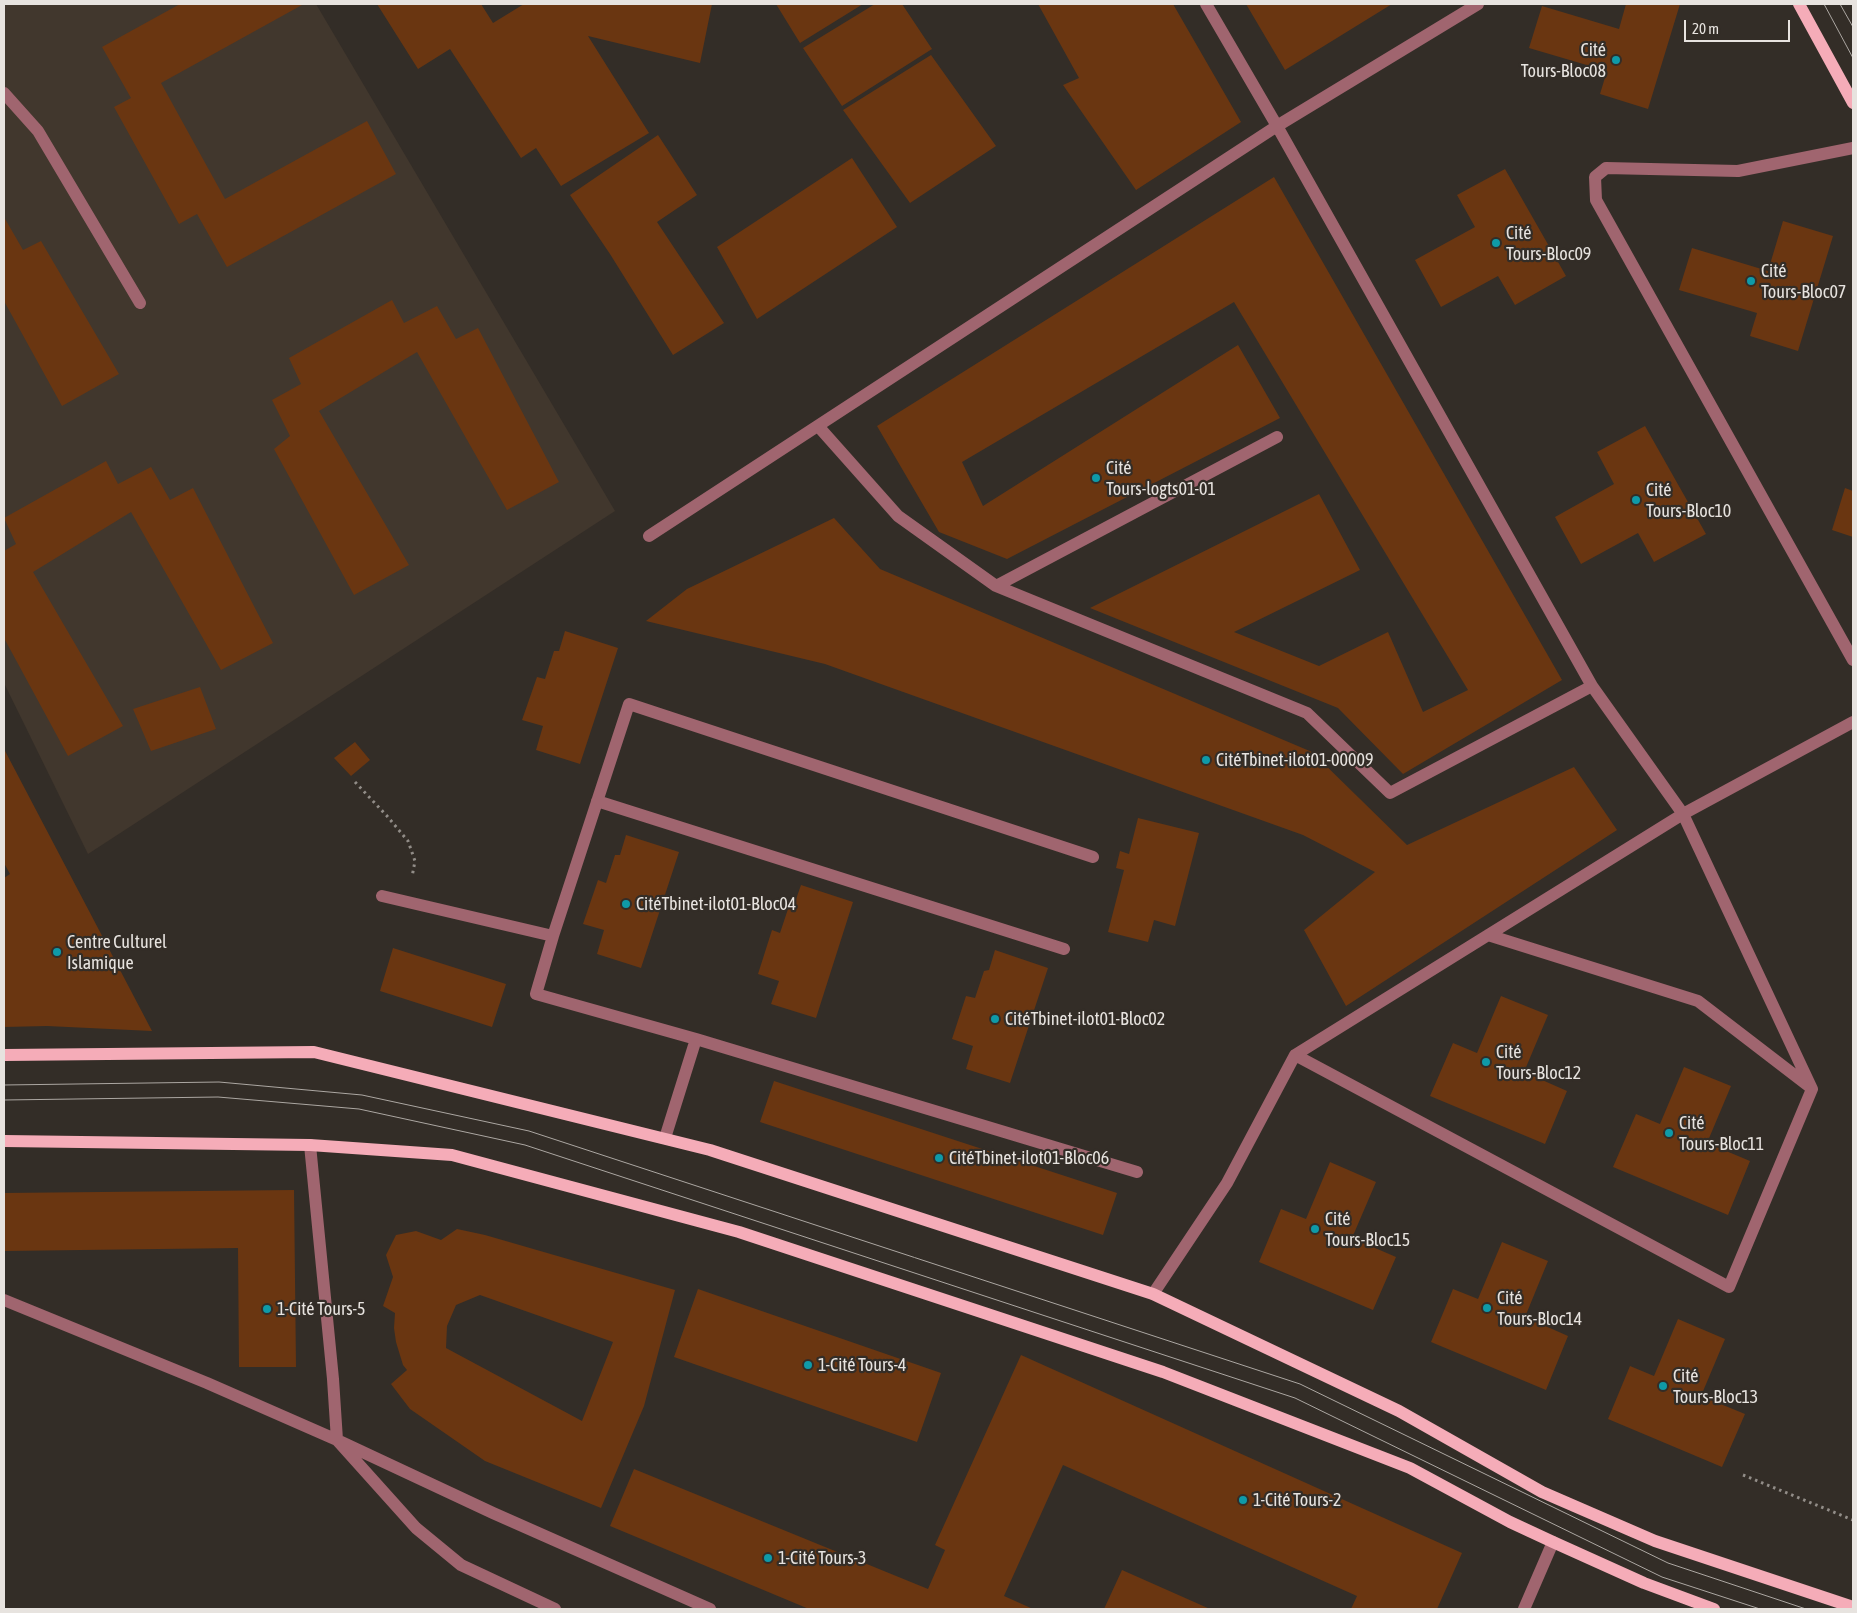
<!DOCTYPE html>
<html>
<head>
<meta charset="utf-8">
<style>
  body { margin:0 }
  #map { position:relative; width:1857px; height:1613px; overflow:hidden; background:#332d27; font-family:"Asap Condensed",sans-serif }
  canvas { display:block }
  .frame { position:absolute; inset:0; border:5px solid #e7e3df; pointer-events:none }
  .scale { position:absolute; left:1684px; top:20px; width:106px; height:22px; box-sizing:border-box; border:2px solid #e7e3df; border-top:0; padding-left:6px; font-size:15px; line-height:18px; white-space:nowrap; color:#e7e3df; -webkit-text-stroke:4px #332d27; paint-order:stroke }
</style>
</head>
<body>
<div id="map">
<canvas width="1857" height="1613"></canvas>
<div class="frame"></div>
<div class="scale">20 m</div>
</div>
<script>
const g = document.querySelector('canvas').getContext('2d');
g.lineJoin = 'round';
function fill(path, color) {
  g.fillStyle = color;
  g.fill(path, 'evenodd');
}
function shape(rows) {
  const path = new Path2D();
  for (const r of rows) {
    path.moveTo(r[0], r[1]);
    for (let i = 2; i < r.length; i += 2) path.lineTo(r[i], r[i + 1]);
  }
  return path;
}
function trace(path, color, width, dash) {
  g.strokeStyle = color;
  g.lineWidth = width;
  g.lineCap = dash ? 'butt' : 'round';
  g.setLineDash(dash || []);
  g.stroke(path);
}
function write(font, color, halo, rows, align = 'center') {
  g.font = font + ' "Asap Condensed",sans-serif';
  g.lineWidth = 4.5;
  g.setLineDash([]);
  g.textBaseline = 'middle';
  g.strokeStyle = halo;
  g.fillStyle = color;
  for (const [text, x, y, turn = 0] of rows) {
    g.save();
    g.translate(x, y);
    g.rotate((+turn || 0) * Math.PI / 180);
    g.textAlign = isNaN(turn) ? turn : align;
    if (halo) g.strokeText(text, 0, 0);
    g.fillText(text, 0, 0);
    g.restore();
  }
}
fill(shape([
  [4,4,316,4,615,511,88,854,4,683]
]), '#41372d');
fill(shape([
  [180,4,301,4,302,5,161,83,225,199,367,121,396,174,227,267,197,214,179,224,114,107,131,98,102,47],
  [377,4,481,4,493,23,524,4,712,4,700,63,588,36,649,133,561,186,536,148,521,158,450,49,418,69],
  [776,4,863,4,800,43],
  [875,4,902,4,932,49,842,106,803,48],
  [1038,4,1173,4,1241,122,1136,190,1063,85,1079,78],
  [1246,4,1392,4,1285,70],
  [1626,4,1680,4,1648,109,1600,94,1607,71,1529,48,1542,6,1619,29],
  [931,55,996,146,910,203,843,110],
  [658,135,697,195,657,222,724,323,673,355,610,254,570,195],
  [852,158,897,227,757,319,717,247],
  [1505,169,1566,276,1515,305,1498,276,1441,307,1415,260,1475,227,1457,195],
  [1274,177,1562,680,1403,774,1338,708,1090,608,1319,494,1360,570,1234,632,1319,666,1388,632,1423,712,1468,690,1234,302,962,462,983,506,1238,345,1280,418,1007,559,939,532,877,426],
  [4,217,23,250,41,241,119,374,62,406,4,301],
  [1783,221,1833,236,1798,351,1750,336,1757,313,1679,290,1692,248,1768,271],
  [392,300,404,323,437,306,456,339,478,328,559,482,507,510,417,352,319,411,409,565,354,595,274,449,290,436,272,400,301,384,289,358],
  [1645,426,1706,534,1654,562,1638,533,1581,564,1555,517,1614,484,1597,452],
  [106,461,118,484,151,467,170,500,193,488,273,643,221,670,131,512,33,572,123,726,68,756,4,638,4,551,16,544,4,518],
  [1845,488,1853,491,1853,537,1832,530],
  [834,518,880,569,1312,752,1407,845,1574,767,1617,830,1346,1006,1304,930,1375,872,1303,835,825,664,646,621,687,589],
  [565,631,618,648,580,764,536,750,543,726,522,720,537,677,545,679,554,651,559,651],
  [200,687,216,729,151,751,133,709],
  [355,742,370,760,351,776,334,758],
  [4,749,152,1031,47,1026,4,1027,4,878,10,874,4,863],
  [1138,818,1199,833,1175,926,1154,920,1148,942,1108,932,1124,870,1116,868,1120,851,1129,854],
  [626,835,679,852,641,968,597,954,604,930,583,924,598,880,606,883,615,855,620,855],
  [801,885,853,902,816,1018,771,1004,779,981,758,974,772,930,780,933,789,906,794,905],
  [393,948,506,984,492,1027,380,991],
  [995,950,1048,968,1010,1083,966,1069,973,1046,952,1039,966,996,975,998,984,971,989,970],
  [1501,996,1548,1015,1524,1072,1567,1091,1545,1144,1430,1096,1453,1043,1477,1053],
  [1684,1067,1731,1086,1707,1143,1750,1161,1728,1215,1613,1167,1636,1114,1660,1124],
  [774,1081,1117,1193,1103,1235,760,1122],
  [1330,1162,1376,1182,1352,1238,1396,1257,1373,1310,1259,1262,1281,1209,1306,1219],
  [294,1190,296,1367,239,1367,238,1248,4,1251,4,1193],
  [457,1229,485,1235,675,1290,644,1406,601,1508,485,1461,410,1409,391,1384,407,1370,403,1365,396,1342,394,1328,395,1313,383,1306,393,1277,386,1255,396,1235,416,1231,441,1240],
  [480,1295,613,1342,582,1421,446,1348,447,1326,456,1305],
  [1502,1242,1548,1261,1525,1317,1568,1336,1546,1390,1431,1342,1453,1289,1478,1299],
  [698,1289,941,1373,917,1442,674,1357],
  [1678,1319,1725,1339,1701,1396,1745,1414,1722,1467,1608,1419,1630,1366,1654,1376],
  [1021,1355,1462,1553,1437,1609,1351,1609,1357,1596,1063,1465,1004,1596,1033,1609,809,1609,610,1526,634,1469,928,1589,945,1550,935,1545],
  [1122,1570,1210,1609,1104,1609]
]), '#6a3611');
trace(shape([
  [355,782,387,816,408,841,415,861,412,877],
  [1743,1475,1853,1520]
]), '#928d88', 3, [2.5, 4]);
trace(shape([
  [1206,4,1277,126,1592,686,1683,814,1812,1089,1729,1287,1295,1055],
  [4,93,38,131,140,303],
  [1853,148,1738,171,1606,168,1595,177,1596,200,1853,660],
  [818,426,898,516,996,586,1307,713,1390,793,1592,686],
  [649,536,1277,126,1478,4],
  [996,586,1277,437],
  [597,801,1064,949],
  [382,896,553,936,536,994,696,1039,665,1138],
  [1488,935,1698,1001,1810,1087],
  [553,936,629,704,1093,857],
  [696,1039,1137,1172],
  [310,1145,333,1379,337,1440,493,1513,710,1609],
  [1153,1294,1227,1183,1295,1055,1683,814,1853,722],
  [4,1300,207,1383,337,1440,416,1528,461,1565,555,1609],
  [1524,1609,1553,1542]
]), '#a0656f', 12);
trace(shape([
  [1799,4,1853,103],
  [4,1055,314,1052,710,1150,1153,1294,1399,1411,1542,1492,1655,1541,1853,1607],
  [4,1141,310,1145,452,1155,739,1232,1163,1372,1410,1468,1510,1522,1553,1542,1644,1583,1714,1609]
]), '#f5acb8', 12);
trace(shape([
  [1824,4,1853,58],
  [1840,4,1853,27],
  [4,1085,219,1082,362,1095,529,1131,1300,1384,1668,1563,1806,1609],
  [4,1100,218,1097,359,1109,525,1145,1295,1398,1662,1577,1760,1609]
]), '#aca7a2', 1);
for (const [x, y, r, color] of [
  [1616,60,5,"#0f9aa8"],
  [1496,243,5,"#0f9aa8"],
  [1751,281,5,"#0f9aa8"],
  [1096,478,5,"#0f9aa8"],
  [1636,500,5,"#0f9aa8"],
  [1206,760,5,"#0f9aa8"],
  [626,904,5,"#0f9aa8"],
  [57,952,5,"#0f9aa8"],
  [995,1019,5,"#0f9aa8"],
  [1486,1062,5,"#0f9aa8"],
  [1669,1133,5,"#0f9aa8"],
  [939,1158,5,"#0f9aa8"],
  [1315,1229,5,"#0f9aa8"],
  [1487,1308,5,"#0f9aa8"],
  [267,1309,5,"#0f9aa8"],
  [808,1365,5,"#0f9aa8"],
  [1663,1386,5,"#0f9aa8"],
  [1243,1500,5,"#0f9aa8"],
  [768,1558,5,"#0f9aa8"]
]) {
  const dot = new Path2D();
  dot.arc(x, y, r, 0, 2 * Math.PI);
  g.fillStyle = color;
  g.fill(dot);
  trace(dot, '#332d27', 2);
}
write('18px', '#e7e3df', '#332d27', [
  ["Cité",1606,50,"right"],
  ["Tours-Bloc08",1606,71,"right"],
  ["Cité",1506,233],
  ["Tours-Bloc09",1506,254],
  ["Cité",1761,271],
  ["Tours-Bloc07",1761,292],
  ["Cité",1106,468],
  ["Tours-logts01-01",1106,489],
  ["Cité",1646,490],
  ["Tours-Bloc10",1646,511],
  ["CitéTbinet-ilot01-00009",1216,760],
  ["CitéTbinet-ilot01-Bloc04",636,904],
  ["Centre Culturel",67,942],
  ["Islamique",67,963],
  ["CitéTbinet-ilot01-Bloc02",1005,1019],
  ["Cité",1496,1052],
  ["Tours-Bloc12",1496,1073],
  ["Cité",1679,1123],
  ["Tours-Bloc11",1679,1144],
  ["CitéTbinet-ilot01-Bloc06",949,1158],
  ["Cité",1325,1219],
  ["Tours-Bloc15",1325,1240],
  ["Cité",1497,1298],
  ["Tours-Bloc14",1497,1319],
  ["1-Cité Tours-5",277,1309],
  ["1-Cité Tours-4",818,1365],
  ["Cité",1673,1376],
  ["Tours-Bloc13",1673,1397],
  ["1-Cité Tours-2",1253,1500],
  ["1-Cité Tours-3",778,1558]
], 'left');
</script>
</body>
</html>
